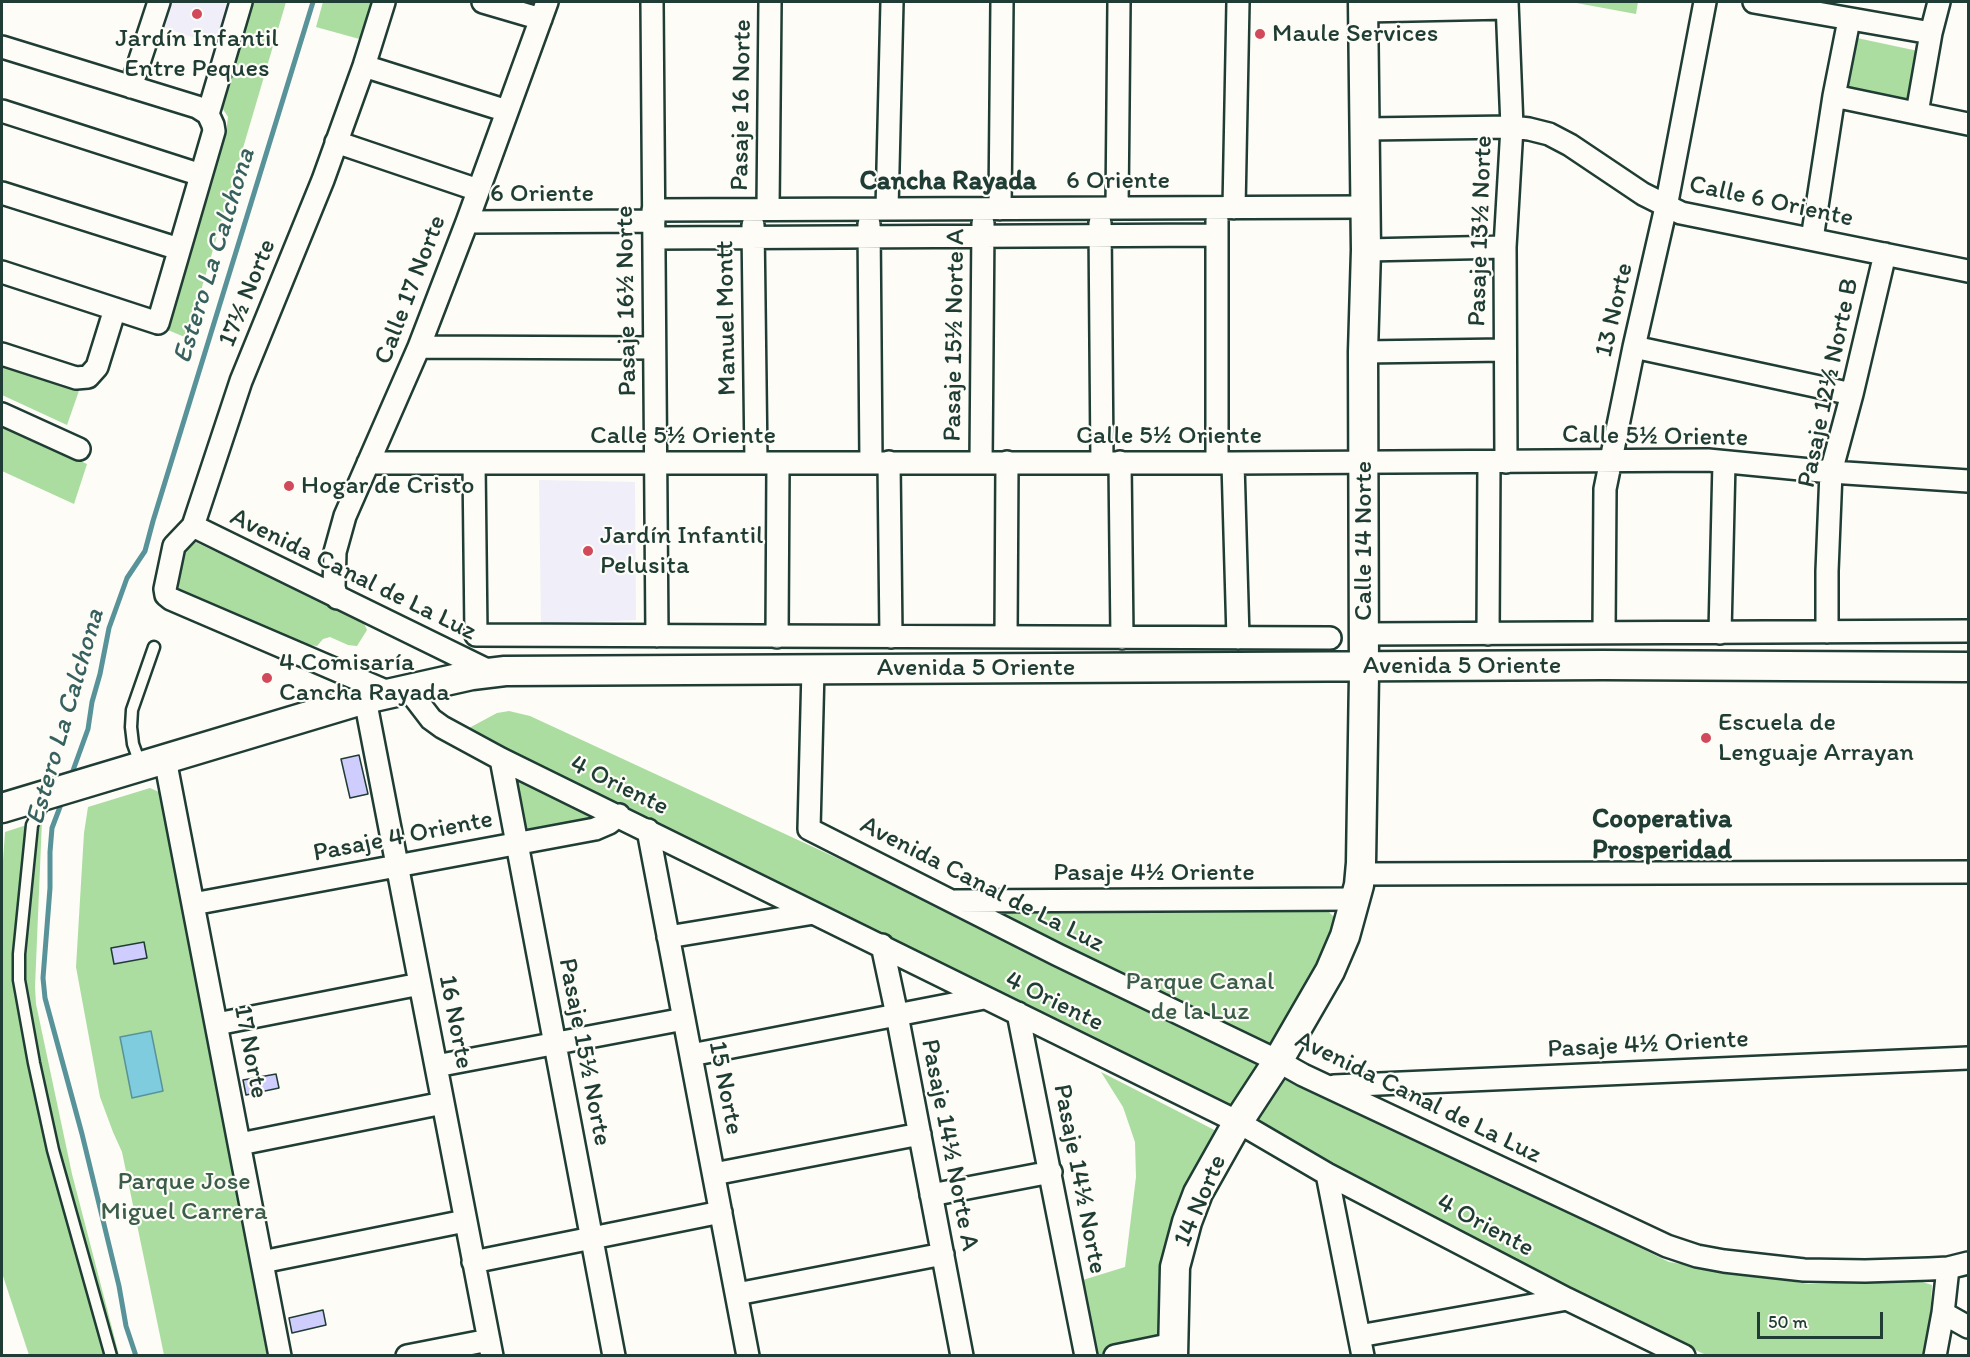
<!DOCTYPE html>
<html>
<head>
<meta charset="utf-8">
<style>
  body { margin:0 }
  #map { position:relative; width:1970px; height:1357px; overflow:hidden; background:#fdfcf7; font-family:Itim,sans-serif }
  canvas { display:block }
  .frame { position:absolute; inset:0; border:3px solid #1f3d34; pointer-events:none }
  .scale { position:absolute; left:1757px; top:1312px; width:126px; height:27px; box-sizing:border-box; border:3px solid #1f3d34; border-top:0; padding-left:8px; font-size:18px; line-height:21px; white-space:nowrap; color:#1f3d34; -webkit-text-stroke:4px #fdfcf7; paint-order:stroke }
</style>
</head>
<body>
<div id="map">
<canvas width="1970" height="1357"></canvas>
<div class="frame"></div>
<div class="scale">50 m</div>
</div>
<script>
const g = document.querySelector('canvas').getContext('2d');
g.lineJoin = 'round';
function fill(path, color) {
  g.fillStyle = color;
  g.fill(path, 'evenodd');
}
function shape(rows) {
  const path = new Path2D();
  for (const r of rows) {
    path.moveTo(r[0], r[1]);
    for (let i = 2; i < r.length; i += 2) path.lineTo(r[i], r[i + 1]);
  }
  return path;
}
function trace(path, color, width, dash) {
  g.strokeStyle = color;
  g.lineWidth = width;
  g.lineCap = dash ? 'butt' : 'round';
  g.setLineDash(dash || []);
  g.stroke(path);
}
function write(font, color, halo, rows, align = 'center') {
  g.font = font + ' Itim,sans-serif';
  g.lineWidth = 4.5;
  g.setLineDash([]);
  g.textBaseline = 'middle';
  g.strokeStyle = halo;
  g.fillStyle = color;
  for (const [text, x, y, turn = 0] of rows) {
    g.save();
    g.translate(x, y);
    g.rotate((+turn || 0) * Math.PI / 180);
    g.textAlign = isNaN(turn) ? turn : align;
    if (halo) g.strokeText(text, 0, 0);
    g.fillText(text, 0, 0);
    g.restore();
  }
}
fill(shape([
  [171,2,232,2,219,46,162,27],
  [539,480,635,482,636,620,541,624]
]), '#efeef9');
fill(shape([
  [251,2,286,2,187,338,163,328,226,134,228,117,221,106],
  [323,2,376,2,363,40,316,27],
  [1571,2,1638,2,1636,14],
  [1857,38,1918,51,1908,116,1846,104],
  [2,360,81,385,67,425,2,395],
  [2,425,87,464,74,504,2,471],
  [195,542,363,621,367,630,357,646,348,645,330,637,323,639,317,646,309,645,179,591,175,583,184,548],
  [509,711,530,716,958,914,1326,909,1338,921,1326,955,1262,1061,1669,1262,1809,1284,1916,1280,1932,1285,1930,1319,1923,1355,1706,1355,1617,1313,1363,1180,1264,1124,472,735,469,728,497,713],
  [511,771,598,814,599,821,525,835],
  [150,788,159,792,267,1355,164,1355,122,1152,113,1132,100,1097,76,967,84,833,88,807],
  [42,820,35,987,36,1004,72,1174,119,1355,29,1355,2,1273,2,874,5,832],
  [1101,1072,1232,1139,1173,1246,1170,1355,1088,1355,1073,1283,1125,1267,1136,1177,1135,1142,1123,1107]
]), '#aadd9f');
const water = shape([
  [151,1031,163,1091,132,1098,120,1037,151,1031]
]);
fill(water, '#7fccde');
trace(water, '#59939a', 1.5);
trace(shape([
  [71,776,88,729,92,702,100,674,109,628,127,578,145,551,153,521,313,2],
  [63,799,52,828,50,852,50,888,43,978,45,998,82,1134,119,1286,126,1326,136,1356]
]), '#59939a', 5);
const building = shape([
  [359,755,368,794,350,798,341,759,359,755],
  [144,942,147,958,114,964,111,948,144,942],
  [276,1074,279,1088,246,1095,243,1080,276,1074],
  [323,1310,326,1325,292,1333,289,1318,323,1310]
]);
fill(building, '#cfccfe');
trace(building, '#1f3d34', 1.5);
const lane = shape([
  [141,766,133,744,131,727,132,710,154,647],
  [45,801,32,825,19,954,19,980,34,1063,53,1150,111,1356]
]);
const street = shape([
  [384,2,364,66,323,180,241,381,193,526,174,546,165,589,166,595,171,599,390,693],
  [483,2,541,19],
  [652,2,657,636],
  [1754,2,1931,33],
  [1364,11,1507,8],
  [2,47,197,107,208,114,213,125,214,131,158,323,2,272],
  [364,66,507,111],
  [131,87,159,2],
  [1834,96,1968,124],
  [2,111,201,175],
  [1917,113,1931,33,1939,2],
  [208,114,241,2],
  [1366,129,1512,127,1529,129,1549,134,1570,145,1643,194,1681,213,1968,271],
  [336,142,478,190],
  [2,193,179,249],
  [1117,208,1119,2],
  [1234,208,1238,2],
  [768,209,770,2],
  [887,209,892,2],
  [1000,209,1002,2],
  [653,210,1366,207],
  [1217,220,1217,462],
  [467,222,654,221],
  [1100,223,1102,462],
  [869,224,871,462],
  [753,225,756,462],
  [654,238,1217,235],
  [1812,239,1834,96,1849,20],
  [1366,250,1505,247],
  [419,347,654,348],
  [1634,347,1852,394],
  [1363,352,1505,350],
  [2,354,76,378,88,377,97,367,115,309],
  [2,414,79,449],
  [889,462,891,637],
  [981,462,983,223],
  [1120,462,1122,638],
  [1506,462,1505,247,1512,127,1507,2],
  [368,463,1233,463,1708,460,1831,472,1968,481],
  [474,463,476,635,1330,638],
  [1233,463,1238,638],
  [193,526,491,672],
  [337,598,334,587,335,552,345,516,419,347,467,222,547,2],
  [1827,632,1827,571,1831,472,1852,394,1885,254],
  [1604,633,1605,489,1634,347,1666,207,1705,2],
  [1720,633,1724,462],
  [1364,634,1968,631],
  [1488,634,1489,462],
  [777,637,778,463],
  [1006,637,1007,462],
  [813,669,809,829,1058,955,1278,1061,1303,1075,1667,1246,1697,1256,1724,1261,1804,1270,1865,1271,1929,1269,1948,1268,1968,1263],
  [408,689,431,719,442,727,501,759,1238,1122,1327,1174,1567,1299,1684,1356],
  [365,699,492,1356],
  [165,759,280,1356],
  [501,759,614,1356],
  [648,830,748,1356],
  [1360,874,1968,872],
  [955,901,1356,899],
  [193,904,595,829,609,823,619,815],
  [668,937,814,913],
  [882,945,897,1015,962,1356],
  [1018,1013,1086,1356],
  [217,1024,420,984],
  [691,1055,984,998],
  [436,1066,684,1019],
  [1334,1086,1968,1058],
  [240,1144,443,1103],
  [714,1174,920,1134],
  [1327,1174,1363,1356],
  [931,1195,1051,1172],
  [262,1262,465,1221],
  [473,1262,721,1212],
  [737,1294,943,1254],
  [1943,1313,1968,1327],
  [1359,1336,1567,1299],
  [407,1356,489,1340],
  [1115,1356,1173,1344],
  [1935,1356,1943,1313,1948,1268]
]);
const secondary = shape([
  [2,808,365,699,472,675,505,671,1603,665,1968,667],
  [1173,1356,1175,1267,1187,1222,1198,1193,1238,1122,1278,1061,1330,971,1345,936,1359,885,1361,863,1364,675,1363,352,1366,250,1363,2]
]);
trace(lane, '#1f3d34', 15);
trace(street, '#1f3d34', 26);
trace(secondary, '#1f3d34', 33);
trace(lane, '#fdfcf7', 10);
trace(street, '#fdfcf7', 21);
trace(secondary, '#fdfcf7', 28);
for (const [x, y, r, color] of [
  [197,14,6,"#d1495b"],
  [1260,34,6,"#d1495b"],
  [289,486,6,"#d1495b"],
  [588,551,6,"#d1495b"],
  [267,678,6,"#d1495b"],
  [1706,738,6,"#d1495b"]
]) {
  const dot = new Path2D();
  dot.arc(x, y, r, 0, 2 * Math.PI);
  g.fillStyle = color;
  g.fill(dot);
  trace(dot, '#fdfcf7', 2);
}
write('26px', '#1f3d34', '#fdfcf7', [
  ["Maule Services",1272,34],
  ["Jardín Infantil",197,39,"center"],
  ["Entre Peques",197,69,"center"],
  ["Hogar de Cristo",301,486],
  ["Jardín Infantil",600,536],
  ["Pelusita",600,566],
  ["4 Comisaría",279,663],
  ["Cancha Rayada",279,693],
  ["Escuela de",1718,723],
  ["Lenguaje Arrayan",1718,753]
], 'left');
write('26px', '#1f3d34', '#fdfcf7', [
  ["Pasaje 16 Norte",742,105,-89],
  ["6 Oriente",1118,181],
  ["6 Oriente",542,194],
  ["Calle 6 Oriente",1771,202,12],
  ["Pasaje 13½ Norte",1481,231,-88],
  ["Calle 17 Norte",411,290,-69],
  ["17½ Norte",248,293,-68],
  ["Pasaje 16½ Norte",627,301,-91],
  ["13 Norte",1615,310,-77],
  ["Manuel Montt",727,318,-91],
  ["Pasaje 15½ Norte A",955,335,-89],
  ["Pasaje 12½ Norte B",1829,383,-78],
  ["Calle 5½ Oriente",683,436],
  ["Calle 5½ Oriente",1169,436],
  ["Calle 5½ Oriente",1655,437,1],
  ["Calle 14 Norte",1364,541,-90],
  ["Avenida Canal de La Luz",353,575,26],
  ["Avenida 5 Oriente",1462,666],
  ["Avenida 5 Oriente",976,668],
  ["4 Oriente",619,786,26],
  ["Pasaje 4 Oriente",403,837,-11],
  ["Pasaje 4½ Oriente",1154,873],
  ["Avenida Canal de La Luz",982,885,27],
  ["4 Oriente",1054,1002,26],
  ["16 Norte",455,1022,79],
  ["Pasaje 4½ Oriente",1648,1045,-3],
  ["17 Norte",250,1052,79],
  ["Pasaje 15½ Norte",584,1052,79],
  ["15 Norte",725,1088,79],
  ["Avenida Canal de La Luz",1418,1098,26],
  ["Pasaje 14½ Norte A",949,1145,79],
  ["Pasaje 14½ Norte",1079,1179,79],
  ["14 Norte",1201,1201,-67],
  ["4 Oriente",1485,1226,28]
]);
write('26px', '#3b5d49', '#fdfcf7', [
  ["Parque Canal",1200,982],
  ["de la Luz",1200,1012],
  ["Parque Jose",184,1182],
  ["Miguel Carrera",184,1212]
]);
write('bold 27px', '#1f3d34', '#fdfcf7', [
  ["Cancha Rayada",948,182],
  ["Cooperativa",1662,820],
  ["Prosperidad",1662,851]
]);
write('italic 27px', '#37615e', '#fdfcf7', [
  ["Estero La Calchona",215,256,-73],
  ["Estero La Calchona",66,717,-74]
]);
</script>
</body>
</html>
